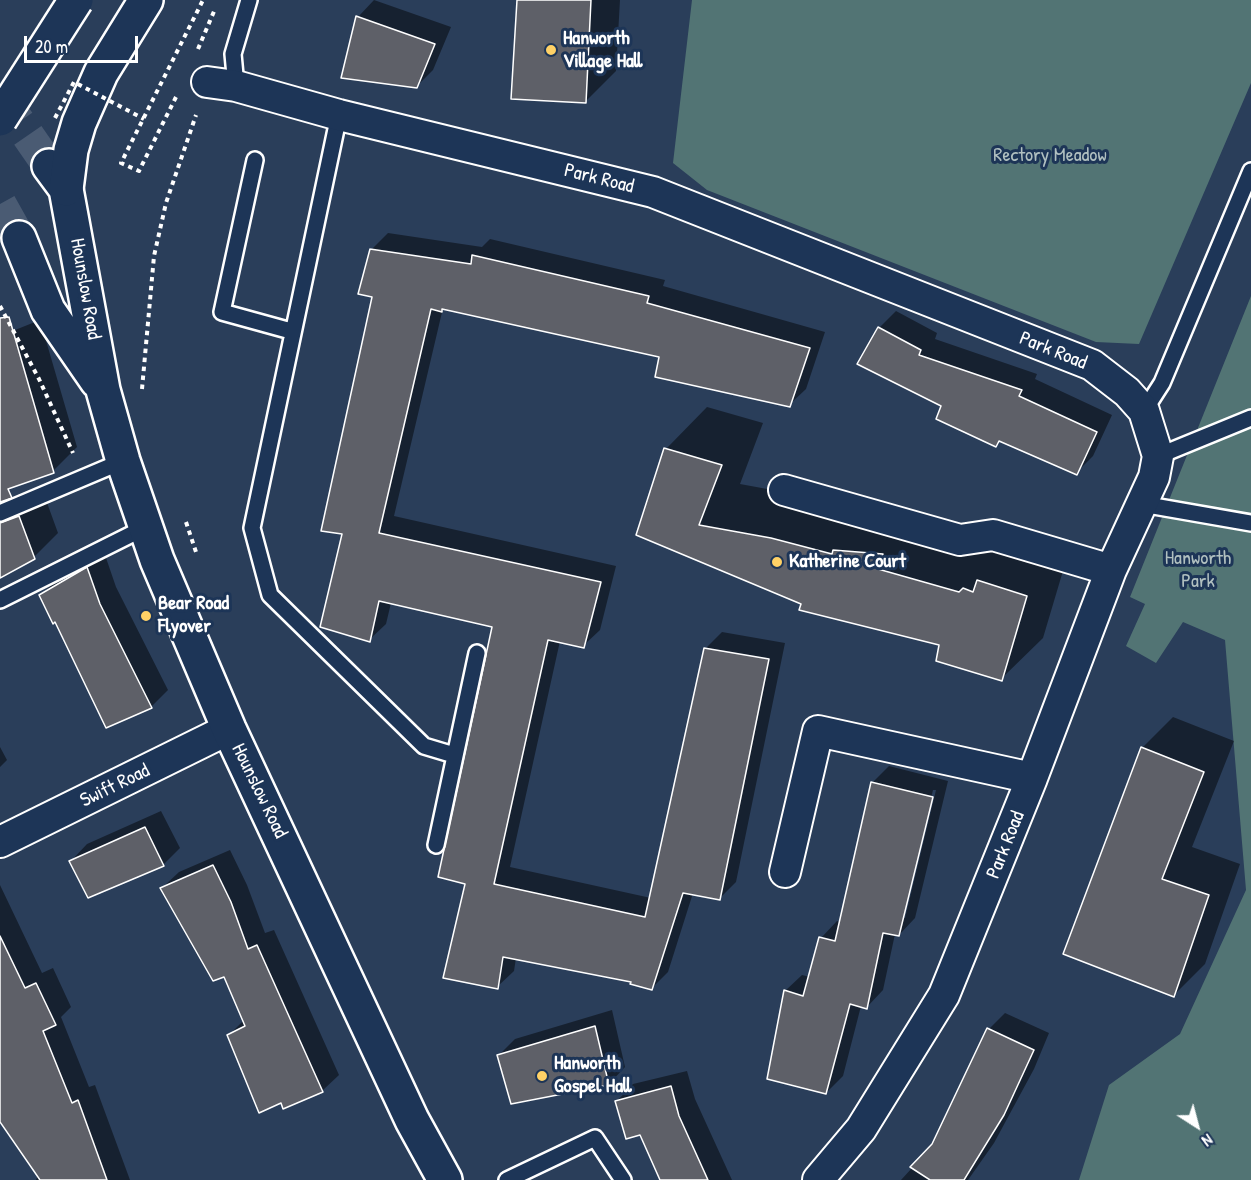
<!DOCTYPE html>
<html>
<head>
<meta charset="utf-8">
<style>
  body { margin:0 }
  #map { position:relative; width:1251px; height:1180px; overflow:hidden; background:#2a3e5a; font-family:"Patrick Hand",sans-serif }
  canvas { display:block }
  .north { position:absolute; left:1167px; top:1096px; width:60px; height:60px; -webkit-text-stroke:4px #1d3557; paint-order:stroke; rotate:144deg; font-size:16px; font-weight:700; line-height:24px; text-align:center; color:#fff }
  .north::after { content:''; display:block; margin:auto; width:21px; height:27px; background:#fff; clip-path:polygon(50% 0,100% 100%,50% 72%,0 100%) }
  .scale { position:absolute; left:24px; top:36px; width:114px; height:27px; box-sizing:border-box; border:3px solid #fff; border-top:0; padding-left:8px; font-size:18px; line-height:21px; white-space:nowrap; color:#fff; -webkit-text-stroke:4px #1d3557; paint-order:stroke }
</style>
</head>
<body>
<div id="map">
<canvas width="1251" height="1180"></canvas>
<div class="north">N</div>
<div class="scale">20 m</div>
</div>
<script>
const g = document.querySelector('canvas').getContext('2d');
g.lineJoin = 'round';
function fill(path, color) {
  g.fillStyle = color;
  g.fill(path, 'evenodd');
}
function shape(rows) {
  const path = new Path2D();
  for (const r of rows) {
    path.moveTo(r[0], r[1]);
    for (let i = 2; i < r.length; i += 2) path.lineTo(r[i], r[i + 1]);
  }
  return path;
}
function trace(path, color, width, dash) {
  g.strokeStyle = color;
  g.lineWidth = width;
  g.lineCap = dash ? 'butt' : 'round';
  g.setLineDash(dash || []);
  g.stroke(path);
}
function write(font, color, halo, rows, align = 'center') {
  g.font = font + ' "Patrick Hand",sans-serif';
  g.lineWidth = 6;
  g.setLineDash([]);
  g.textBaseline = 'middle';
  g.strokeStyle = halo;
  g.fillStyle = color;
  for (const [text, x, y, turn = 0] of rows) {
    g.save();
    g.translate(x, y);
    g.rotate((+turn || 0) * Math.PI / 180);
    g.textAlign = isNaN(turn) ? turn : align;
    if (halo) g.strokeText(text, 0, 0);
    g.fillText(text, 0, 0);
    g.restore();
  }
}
fill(shape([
  [692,0,1251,0,1251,83,1139,344,1096,342,707,190,673,163],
  [1251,296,1251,1180,1079,1180,1109,1085,1180,1034,1246,890,1225,640,1183,622,1156,663,1126,646,1145,604,1130,597]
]), '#527474');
fill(shape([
  [374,0,451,27,433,70,416,87,343,77,358,17],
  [518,0,620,0,616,71,585,102],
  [388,233,482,247,490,239,665,280,663,286,825,332,806,389,789,405,661,355,443,308,394,516,616,566,600,630,583,646,560,641,510,867,651,898,706,648,722,632,785,643,736,882,719,899,693,893,668,972,652,988,633,981,516,958,514,971,497,987,466,883,494,626,391,603,386,624,369,640,343,533,373,296,371,250],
  [896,311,937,333,935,339,1037,374,1035,379,1112,415,1093,456,1076,473,1000,441,996,445,943,405,879,328],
  [40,320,77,447,53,471,0,473,0,336],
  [707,407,763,423,740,484,876,509,923,513,919,528,1068,554,1043,638,1001,679,941,643,803,603,638,534,666,449],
  [46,500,58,533,34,557,0,576,0,523],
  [104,552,116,587,168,690,151,707,56,620,41,595,58,579],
  [1173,717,1234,741,1192,847,1240,864,1205,964,1174,995,1142,748],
  [0,747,7,760,0,767],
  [889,766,948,781,915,918,899,935,895,934,883,990,867,1007,861,1006,843,1076,826,1093,785,991,802,975,810,977,821,938,837,921,841,922,872,783],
  [933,790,936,790,905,918,902,918],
  [161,811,180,848,163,865,88,896,71,861,87,844],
  [230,850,247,885,265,933,274,930,339,1075,322,1091,282,1101,229,1035,244,1020,225,975,162,888,179,872],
  [0,885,42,973,53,968,71,1007,61,1017,89,1087,95,1085,130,1180,36,1180,38,1175,0,1108],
  [612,1010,625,1067,609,1084,498,1056,515,1039],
  [1005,1013,1049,1033,1034,1069,994,1143,968,1180,901,1180,933,1145,989,1029],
  [687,1071,695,1099,732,1180,662,1180,640,1133,617,1101,633,1084]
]), '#0007');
const building = shape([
  [517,0,591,0,586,103,511,99,517,0],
  [356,16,435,44,417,88,341,78,356,16],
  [370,249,471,264,472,255,649,296,647,303,810,348,790,407,655,377,659,357,442,309,442,312,431,309,379,533,601,582,584,648,548,640,494,884,645,917,704,648,769,659,720,900,683,893,652,990,630,984,631,982,503,957,498,989,443,978,465,884,438,877,492,627,379,601,370,642,320,627,342,534,321,531,372,297,358,294,370,249],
  [9,317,54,473,8,489,12,498,0,502,0,318,9,317],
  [878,327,921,350,919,355,1022,390,1019,396,1097,432,1077,475,999,441,996,447,936,419,941,406,857,364,878,327],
  [664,448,722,465,699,525,771,538,832,554,833,550,883,554,878,569,959,592,963,588,973,592,977,580,1027,596,1002,681,936,661,939,645,799,610,801,604,636,535,664,448],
  [19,516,35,559,0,578,0,523,19,516],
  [87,567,100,604,152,708,106,728,55,622,53,624,39,595,87,567],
  [1141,747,1204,772,1162,879,1209,895,1174,997,1063,954,1141,747],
  [871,782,933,797,899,936,883,933,867,1009,850,1004,826,1094,767,1079,784,990,803,996,819,937,835,941,871,782],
  [145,827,164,866,88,898,69,861,145,827],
  [213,865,231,902,248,949,257,945,323,1092,283,1109,281,1103,259,1113,227,1035,245,1026,224,977,213,981,160,888,213,865],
  [0,936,25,988,36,983,56,1025,43,1031,72,1103,78,1100,107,1180,40,1180,0,1122,0,936],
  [595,1026,609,1085,511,1104,497,1055,595,1026],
  [987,1028,1034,1050,1004,1115,964,1180,930,1180,910,1167,932,1144,987,1028],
  [671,1086,679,1116,708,1180,660,1180,640,1135,626,1139,615,1101,671,1086]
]);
fill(building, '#5e6068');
trace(building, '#fff', 1.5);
trace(shape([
  [0,95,49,166],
  [0,204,19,238]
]), '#4a5b73', 33, [33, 16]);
const lane = shape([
  [236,86,233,54,249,0],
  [339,115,252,528,270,595,424,746,454,755],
  [255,160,222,312,291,331],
  [1144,411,1162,383,1251,171],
  [1158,456,1251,418],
  [1142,504,1251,523],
  [0,513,123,461],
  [0,600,146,527],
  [436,845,477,653],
  [507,1180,595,1138,623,1180]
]);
const street = shape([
  [207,82,236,86,339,115,653,192,1092,365,1127,392,1144,411,1158,456,1154,477,1111,570,1032,778,944,995,861,1129,818,1180],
  [784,490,960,540,993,535,1111,570],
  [0,842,229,729],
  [785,872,818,731,1032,778]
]);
const secondary = shape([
  [49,166,66,189,103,390,123,461,157,560,229,729,412,1120,445,1180],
  [19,238,48,310,97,381]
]);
const highway = shape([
  [66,189,71,150,79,123,101,73,146,0]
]);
trace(lane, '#fff', 20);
trace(street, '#fff', 34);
trace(secondary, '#fff', 38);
trace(highway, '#fff', 38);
trace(shape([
  [198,49,215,9],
  [176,97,139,171,121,163,203,0],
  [0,306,39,379,73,453],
  [142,389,154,256,166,203,196,115],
  [186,522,197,555]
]), '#fff', 4, [4.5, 4.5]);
trace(lane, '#1d3557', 15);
trace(street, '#1d3557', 30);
trace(secondary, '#1d3557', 33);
trace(highway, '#1d3557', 33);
const highwayBridge = shape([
  [0,119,76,0]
]);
trace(highwayBridge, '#fff', 38, []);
trace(shape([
  [55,118,74,82,144,119]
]), '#fff', 4, [4.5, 4.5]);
trace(highwayBridge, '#1d3557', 33);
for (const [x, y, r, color] of [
  [551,50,6,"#ffd166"],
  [777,562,6,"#ffd166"],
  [146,616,6,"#ffd166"],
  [542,1076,6,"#ffd166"]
]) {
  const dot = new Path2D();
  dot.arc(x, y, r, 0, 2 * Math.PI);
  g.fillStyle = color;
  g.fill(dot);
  trace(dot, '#1d3557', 2);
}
write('bold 20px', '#fff', '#1d3557', [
  ["Hanworth",563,39],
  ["Village Hall",563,62],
  ["Katherine Court",789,562],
  ["Bear Road",158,604],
  ["Flyover",158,627],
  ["Hanworth",554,1064],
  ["Gospel Hall",554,1087]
], 'left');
write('20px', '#b1c0c0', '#1d3557', [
  ["Rectory Meadow",1050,156],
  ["Hanworth",1198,559],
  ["Park",1198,582]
]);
write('20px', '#fff', '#1d3557', [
  ["Park Road",599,179,14],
  ["Hounslow Road",85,289,80],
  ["Park Road",1053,351,22],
  ["Swift Road",115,786,-26],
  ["Hounslow Road",259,791,64],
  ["Park Road",1006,845,-68]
]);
</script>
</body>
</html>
